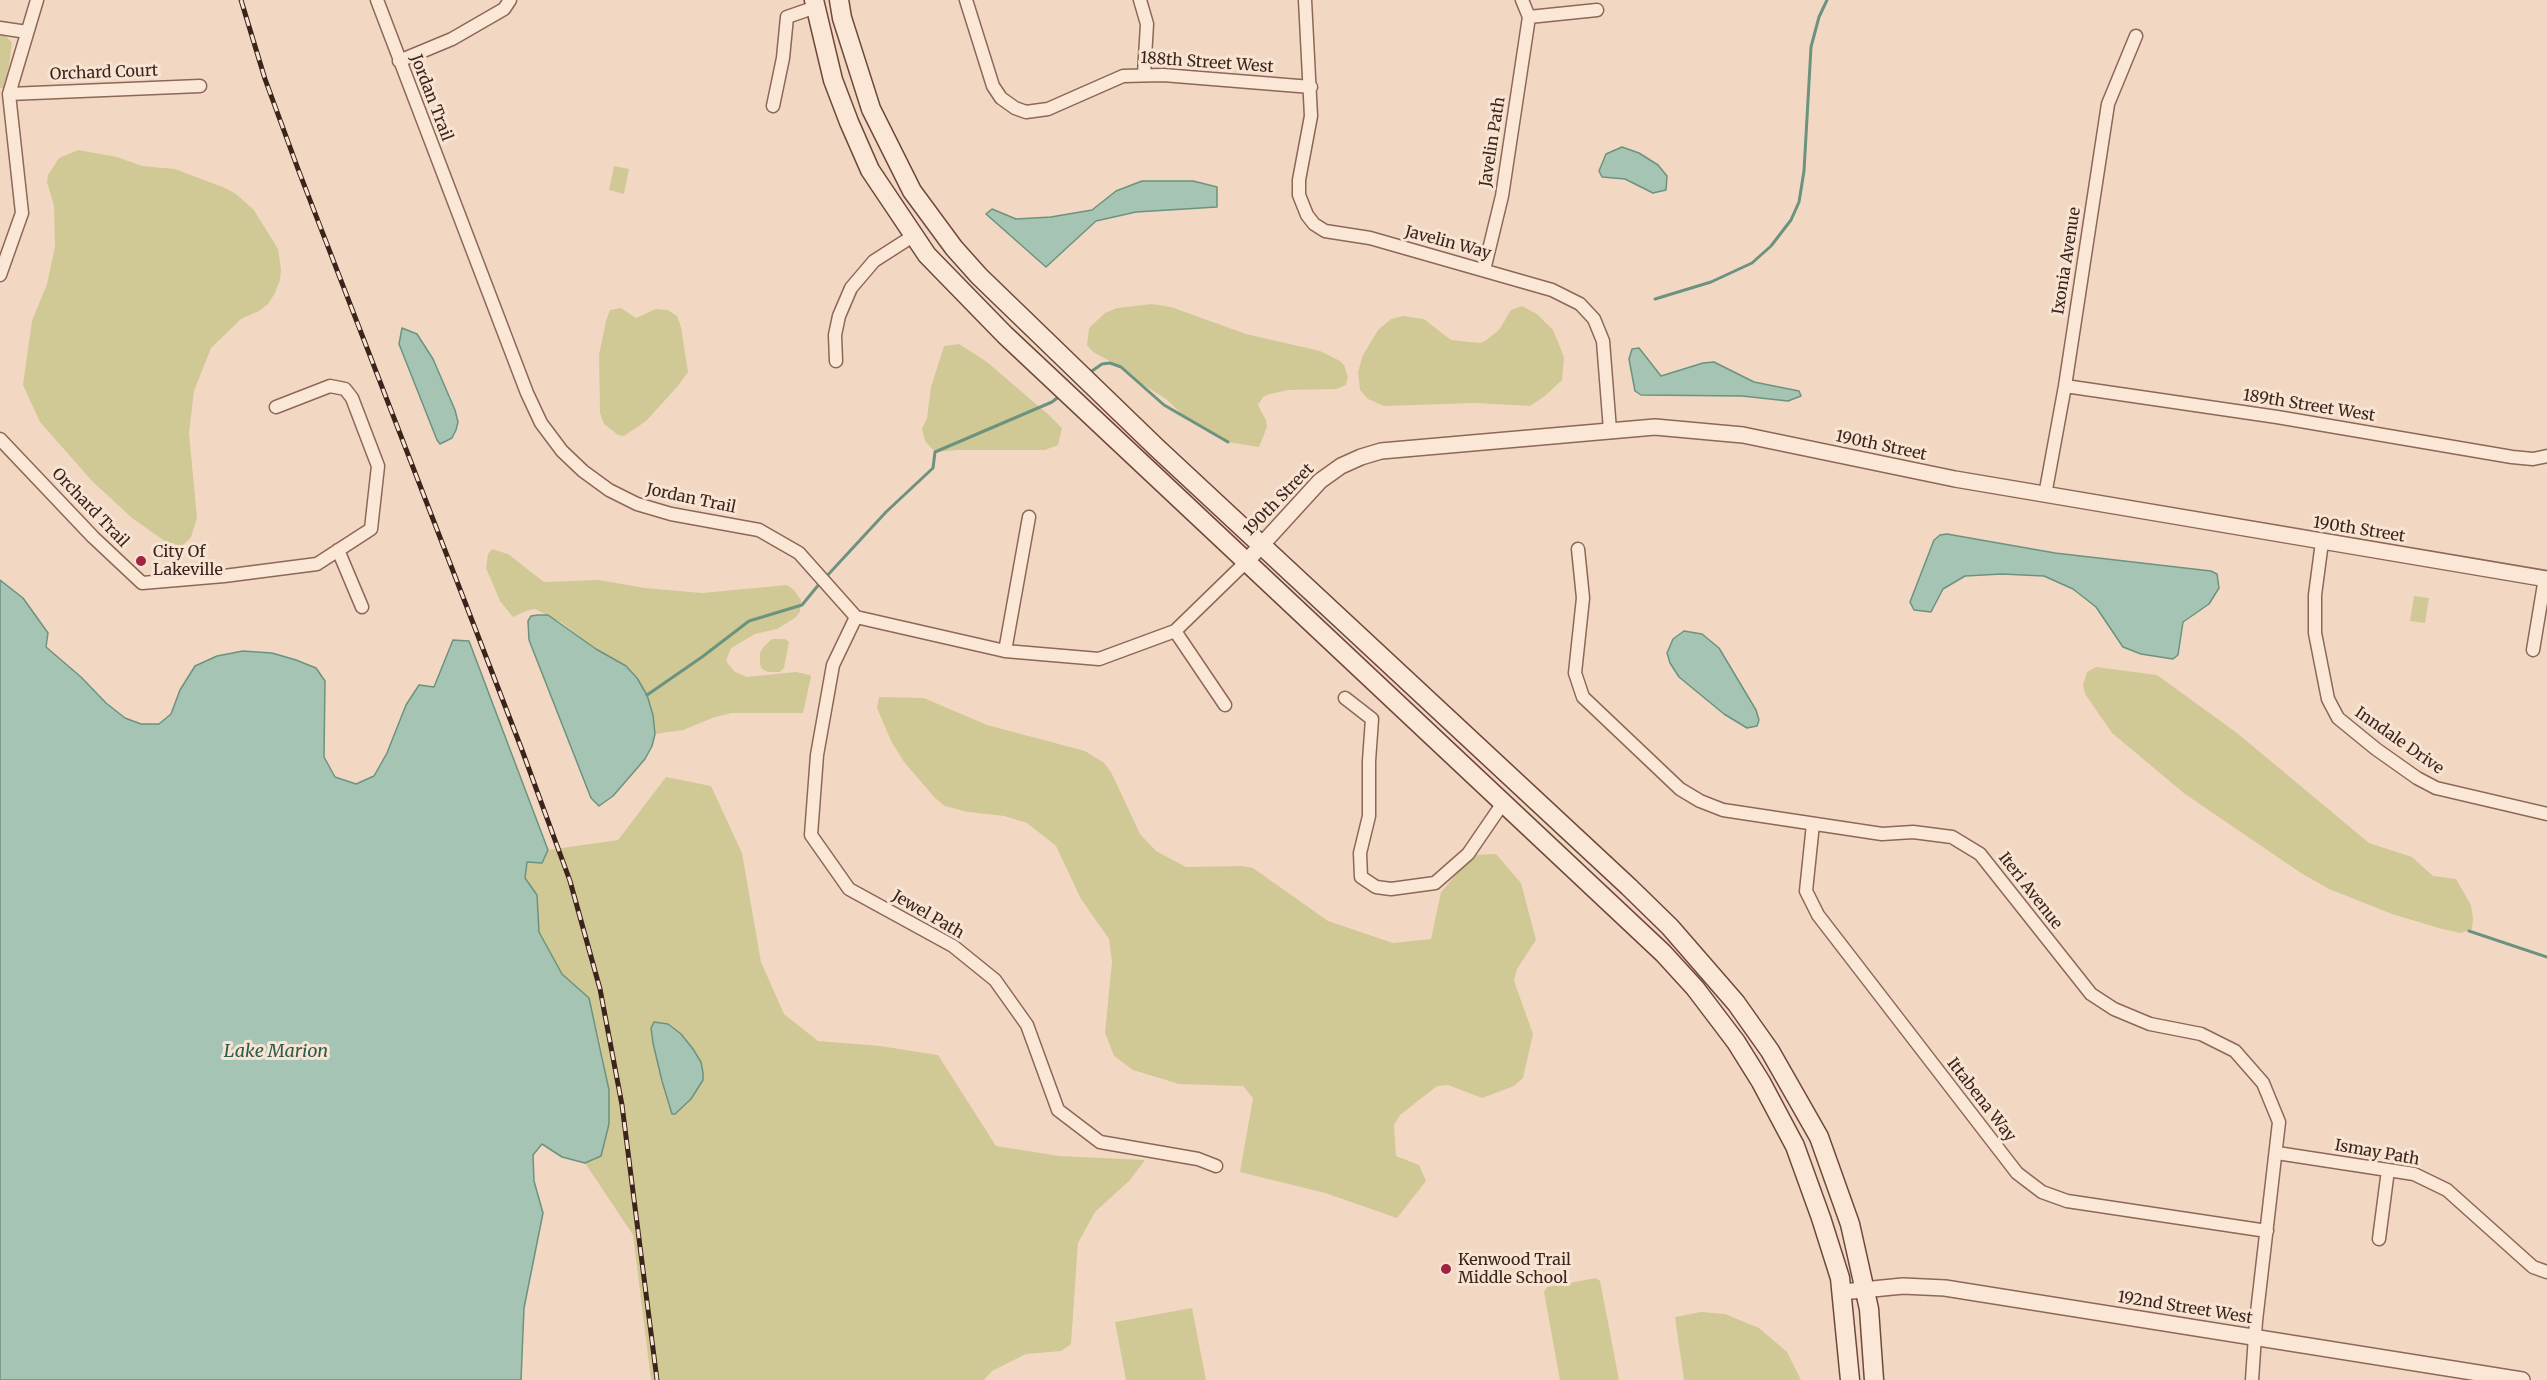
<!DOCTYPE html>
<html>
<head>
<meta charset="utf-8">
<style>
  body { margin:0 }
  canvas { display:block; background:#f2d8c2 }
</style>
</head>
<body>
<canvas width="2547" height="1380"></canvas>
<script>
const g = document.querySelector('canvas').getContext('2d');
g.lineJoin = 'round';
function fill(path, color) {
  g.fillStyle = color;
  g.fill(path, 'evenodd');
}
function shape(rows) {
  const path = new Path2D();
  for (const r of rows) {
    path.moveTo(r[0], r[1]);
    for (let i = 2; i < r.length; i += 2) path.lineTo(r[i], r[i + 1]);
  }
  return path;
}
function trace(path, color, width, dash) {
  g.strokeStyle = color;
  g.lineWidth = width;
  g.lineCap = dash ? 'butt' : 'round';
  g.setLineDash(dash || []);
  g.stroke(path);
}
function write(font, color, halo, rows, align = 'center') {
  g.font = font + ' Merriweather,serif';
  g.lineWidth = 6;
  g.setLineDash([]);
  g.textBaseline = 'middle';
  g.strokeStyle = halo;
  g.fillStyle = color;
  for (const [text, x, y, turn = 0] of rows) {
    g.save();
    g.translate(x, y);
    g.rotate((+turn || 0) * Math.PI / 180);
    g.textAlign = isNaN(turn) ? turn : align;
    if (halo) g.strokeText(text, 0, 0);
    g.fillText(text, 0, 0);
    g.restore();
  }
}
fill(shape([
  [0,34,7,37,12,43,6,88,0,88],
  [78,150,117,157,142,166,175,169,225,188,236,194,254,210,278,249,281,269,280,280,275,293,268,304,259,311,241,319,211,348,194,391,189,433,197,518,191,537,182,546,166,542,132,518,92,481,40,422,23,385,32,321,47,284,55,247,54,206,47,182,48,175,59,158],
  [614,166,629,169,624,194,609,190],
  [1152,304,1171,307,1246,334,1320,351,1340,361,1344,365,1348,377,1346,385,1336,389,1288,390,1270,394,1263,397,1258,405,1266,420,1267,427,1259,447,1228,442,1185,417,1166,399,1134,379,1121,367,1093,352,1087,345,1089,328,1105,313,1117,308],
  [1522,306,1537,314,1553,330,1564,357,1562,380,1545,396,1530,406,1476,403,1384,406,1368,399,1360,390,1358,372,1363,355,1378,330,1391,319,1403,316,1424,319,1451,340,1480,343,1485,341,1499,330,1511,310],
  [621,308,636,318,656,309,668,310,677,316,681,327,688,372,678,386,646,421,624,436,618,435,604,424,600,413,599,355,606,321,610,310],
  [959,344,987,362,1050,416,1062,428,1058,445,1045,450,958,450,935,452,925,441,922,429,927,418,931,387,944,346],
  [492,549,508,554,544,582,599,580,645,588,702,593,787,585,794,590,801,600,800,612,795,618,777,629,755,634,731,648,726,661,735,672,747,677,796,672,810,675,811,677,803,713,732,713,715,717,683,730,655,734,653,715,645,690,626,666,596,649,562,623,535,609,526,611,513,617,500,601,486,568,488,554],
  [2414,596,2429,598,2425,623,2410,621],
  [772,639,785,639,789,642,784,668,780,672,768,672,762,669,760,664,760,653,764,646],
  [2096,667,2157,675,2237,733,2369,843,2412,857,2433,876,2456,879,2471,905,2473,919,2472,929,2461,933,2442,929,2392,914,2329,889,2301,873,2185,794,2112,733,2085,694,2083,685,2087,672],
  [879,697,924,698,987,725,1085,751,1104,763,1111,772,1140,834,1156,851,1186,867,1242,866,1253,868,1328,921,1393,943,1431,939,1441,892,1473,855,1496,854,1521,883,1536,940,1517,969,1514,981,1533,1034,1523,1078,1514,1086,1482,1098,1448,1085,1437,1086,1400,1115,1394,1125,1396,1156,1419,1165,1426,1181,1397,1218,1325,1193,1240,1172,1253,1098,1243,1086,1179,1084,1133,1070,1114,1056,1105,1033,1112,962,1109,939,1081,899,1056,846,1027,823,1004,816,968,812,945,806,935,798,904,762,891,741,877,708],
  [666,777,711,786,742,853,761,962,784,1014,818,1041,880,1046,938,1055,996,1146,1059,1156,1145,1160,1130,1180,1095,1212,1078,1243,1071,1344,1061,1351,1026,1354,992,1371,984,1380,651,1380,633,1235,585,1163,601,1156,609,1090,600,1042,589,998,562,974,539,932,537,895,525,878,527,862,542,863,548,850,618,840],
  [1596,1278,1600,1281,1619,1380,1560,1380,1544,1292,1547,1287],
  [1192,1308,1206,1380,1126,1380,1115,1322],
  [1701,1312,1725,1314,1759,1328,1787,1352,1801,1380,1684,1380,1675,1317]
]), '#d1c995');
const water = shape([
  [1622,147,1639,153,1658,165,1667,176,1666,190,1653,193,1625,179,1602,177,1599,171,1606,154,1622,147],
  [1142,181,1193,181,1217,187,1217,207,1136,212,1096,221,1046,267,986,214,992,209,1016,219,1051,217,1092,210,1116,191,1142,181],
  [402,328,417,334,433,359,455,410,458,422,456,430,452,438,440,444,437,440,399,344,402,328],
  [1639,348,1661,376,1703,363,1714,362,1754,382,1799,391,1801,396,1788,401,1742,396,1641,395,1635,391,1629,359,1632,349,1639,348],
  [1947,534,2055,553,2211,571,2217,574,2219,588,2209,604,2183,622,2178,655,2173,659,2141,654,2123,647,2096,607,2073,589,2044,576,2002,574,1965,576,1943,589,1931,612,1914,610,1910,602,1934,540,1940,535,1947,534],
  [0,580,23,598,48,633,46,647,81,677,106,703,125,718,141,724,159,724,171,714,180,690,195,666,217,656,243,651,272,653,296,660,316,668,325,681,324,757,335,777,356,784,374,776,387,753,406,705,419,685,434,687,453,640,469,641,548,850,542,863,527,862,525,878,537,895,539,932,562,974,589,998,609,1090,609,1124,601,1156,585,1163,562,1157,542,1144,533,1155,534,1181,543,1213,524,1308,521,1380,0,1380,0,580],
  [538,615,548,615,596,649,626,666,637,678,647,695,653,715,655,734,652,746,645,759,613,796,599,806,591,798,529,640,528,621,531,616,538,615],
  [1684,631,1702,634,1719,648,1756,710,1759,720,1757,726,1747,728,1724,714,1679,677,1670,663,1667,653,1673,639,1684,631],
  [654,1022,668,1024,681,1034,693,1049,701,1062,703,1073,703,1080,691,1099,675,1114,672,1114,662,1081,653,1043,651,1028,654,1022]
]);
fill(water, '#a5c4b3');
trace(water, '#6b937f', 1.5);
trace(shape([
  [1655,299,1711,282,1752,263,1771,246,1791,220,1799,202,1804,171,1811,47,1819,17,1827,0],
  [1089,373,1102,364,1110,363,1121,367,1164,405,1228,442],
  [825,578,886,512,933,468,935,452,1052,402,1061,395],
  [647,695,702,657,749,621,802,605,820,583],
  [2469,931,2547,957]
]), '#6b937f', 3);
const minor = shape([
  [377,0,527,393,541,423,562,451,583,471,609,490,637,504,671,514,759,530,799,553,856,617,1005,651,1099,659,1175,631,1246,562],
  [966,0,993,86,1001,98,1015,108,1026,112,1048,109,1123,76,1163,75,1311,87],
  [1140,0,1147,24,1144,74],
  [1305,0,1311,116,1299,180,1299,195,1307,215,1314,224,1325,231,1370,238,1552,290,1580,304,1594,319,1603,341,1610,430],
  [1529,17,1597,10],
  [0,28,27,32],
  [399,61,452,39,504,9,510,0],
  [9,94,200,86],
  [773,106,783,58,787,17,816,7],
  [1484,270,1502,196,1529,17,1522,0],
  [0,275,22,213,9,94,37,0],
  [836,361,835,335,839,316,851,288,874,261,913,236],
  [2065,386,2277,417,2512,457,2533,459,2547,456],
  [0,439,93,537,142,583,224,576,317,564,371,529,378,466,352,398,345,389,330,386,276,407],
  [2045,495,2065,386,2108,104,2136,36],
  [2322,542,2315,595,2315,633,2328,699,2338,718,2376,749,2417,778,2436,788,2547,814],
  [1578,549,1583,598,1575,673,1583,697,1680,789,1700,801,1723,810,1882,834,1913,832,1952,837,1980,854,2091,994,2114,1009,2150,1024,2201,1034,2235,1051,2263,1083,2279,1122,2256,1321,2252,1380],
  [338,550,362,607],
  [856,617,833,665,817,755,811,835,849,889,953,946,995,980,1027,1025,1058,1110,1100,1142,1198,1159,1216,1166],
  [1175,631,1225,705],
  [2533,650,2545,578],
  [1005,651,1029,517],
  [1345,698,1372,719,1369,761,1369,816,1360,853,1361,877,1376,887,1391,889,1435,883,1468,854,1503,803],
  [1813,824,1806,891,1818,915,2017,1173,2042,1192,2067,1201,2267,1231],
  [2277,1153,2414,1174,2447,1190,2533,1267,2547,1272],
  [2379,1239,2388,1170]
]);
const tertiary = shape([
  [1246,562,1320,481,1341,466,1361,457,1381,451,1655,427,1743,435,1955,479,2547,579],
  [1842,1292,1903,1286,1945,1288,2522,1380]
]);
const secondary = shape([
  [814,0,833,80,849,122,870,170,927,255,1005,335,1663,953,1695,988,1736,1042,1761,1082,1795,1146,1821,1218,1840,1278,1850,1380],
  [839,0,842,18,871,109,912,191,954,248,979,276,1157,448,1629,887,1670,927,1736,1003,1770,1051,1819,1137,1850,1224,1869,1309,1874,1380]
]);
trace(minor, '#8d6757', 15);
trace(tertiary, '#8d6757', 18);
trace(secondary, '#6f483b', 21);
trace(minor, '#fbe7d6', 12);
trace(tertiary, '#fbe7d6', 15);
trace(secondary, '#fbe7d6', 18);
const rail = shape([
  [241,0,265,79,298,169,522,750,570,881,600,989,622,1105,657,1380]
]);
trace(rail, '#3c241d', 5);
trace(rail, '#f8e4d2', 3, [9]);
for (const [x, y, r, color] of [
  [141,561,6,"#a22242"],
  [1446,1269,6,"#a22242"]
]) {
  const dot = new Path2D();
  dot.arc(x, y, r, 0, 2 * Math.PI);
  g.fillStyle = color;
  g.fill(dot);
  trace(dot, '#f8e4d2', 2);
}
write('16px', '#3c241d', '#f8e4d2', [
  ["188th Street West",1207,63,4],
  ["Orchard Court",104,73,-2],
  ["Jordan Trail",431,98,69],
  ["Javelin Path",1493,142,-81],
  ["Javelin Way",1448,243,15],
  ["Ixonia Avenue",2067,261,-81],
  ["189th Street West",2309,406,9],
  ["190th Street",1881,446,12],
  ["Jordan Trail",691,499,12],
  ["190th Street",1279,500,-46],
  ["Orchard Trail",90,508,46],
  ["190th Street",2359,530,9],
  ["Inndale Drive",2399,741,35],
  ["Iteri Avenue",2030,891,52],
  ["Jewel Path",928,915,30],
  ["Ittabena Way",1981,1100,52],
  ["Ismay Path",2377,1153,10],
  ["192nd Street West",2185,1308,9]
]);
write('16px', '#3c241d', '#f8e4d2', [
  ["City Of",153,552],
  ["Lakeville",153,570],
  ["Kenwood Trail",1458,1260],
  ["Middle School",1458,1278]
], 'left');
write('italic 18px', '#2b5d4e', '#f8e4d2', [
  ["Lake Marion",276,1052]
]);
</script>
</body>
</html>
